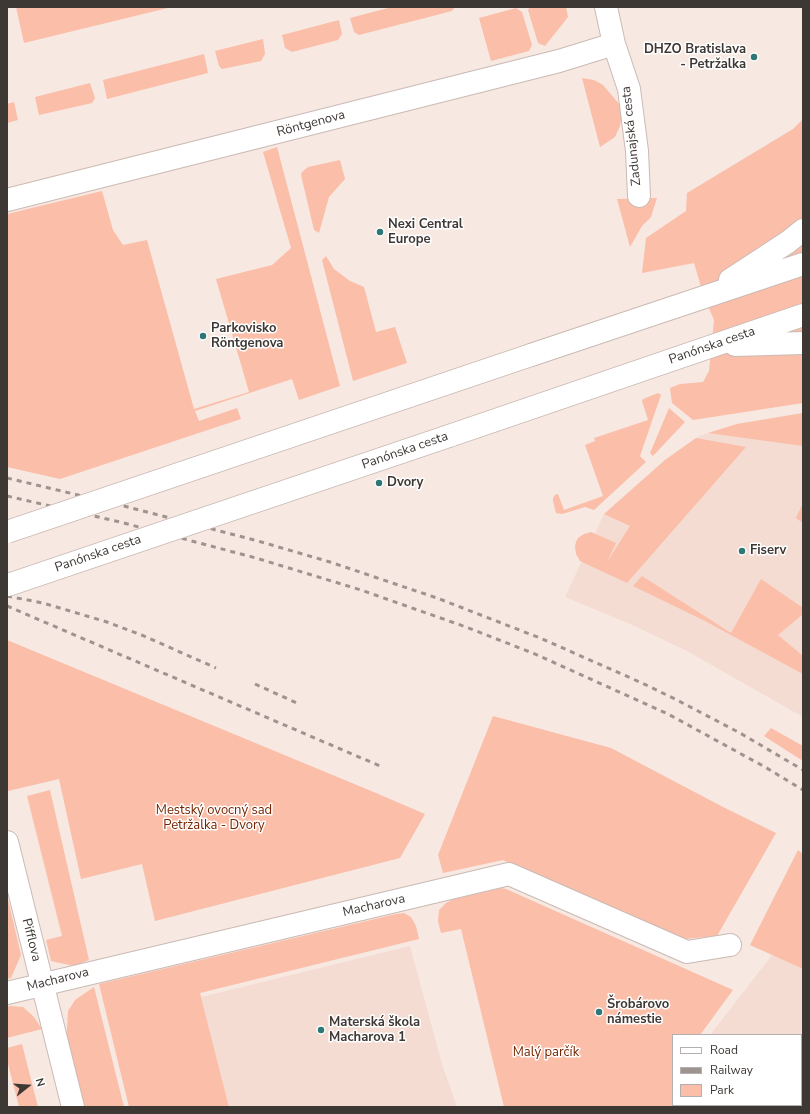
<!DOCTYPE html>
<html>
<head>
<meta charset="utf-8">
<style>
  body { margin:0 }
  #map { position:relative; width:810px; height:1114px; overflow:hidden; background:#f8e8e2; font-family:"Nunito Sans",sans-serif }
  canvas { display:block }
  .frame { position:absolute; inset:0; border:8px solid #3e3835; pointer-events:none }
  .legend { position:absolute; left:672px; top:1034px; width:130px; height:72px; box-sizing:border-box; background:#fff; border:1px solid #b2afae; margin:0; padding:5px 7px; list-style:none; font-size:12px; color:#3e3835 }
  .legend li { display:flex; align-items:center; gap:8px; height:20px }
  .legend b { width:20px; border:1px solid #b2afae }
  .north { position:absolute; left:8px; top:1066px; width:40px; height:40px; -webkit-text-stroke:3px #fff; paint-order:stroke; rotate:73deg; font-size:11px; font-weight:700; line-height:16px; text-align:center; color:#3e3835 }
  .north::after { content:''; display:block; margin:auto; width:14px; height:18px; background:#3e3835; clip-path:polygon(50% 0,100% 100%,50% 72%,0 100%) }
</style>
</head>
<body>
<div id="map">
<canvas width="810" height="1114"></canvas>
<div class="frame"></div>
<ul class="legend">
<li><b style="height:5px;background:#fff"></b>Road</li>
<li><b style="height:5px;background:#9e938f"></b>Railway</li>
<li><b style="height:11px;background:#fabea9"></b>Park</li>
</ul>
<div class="north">N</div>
</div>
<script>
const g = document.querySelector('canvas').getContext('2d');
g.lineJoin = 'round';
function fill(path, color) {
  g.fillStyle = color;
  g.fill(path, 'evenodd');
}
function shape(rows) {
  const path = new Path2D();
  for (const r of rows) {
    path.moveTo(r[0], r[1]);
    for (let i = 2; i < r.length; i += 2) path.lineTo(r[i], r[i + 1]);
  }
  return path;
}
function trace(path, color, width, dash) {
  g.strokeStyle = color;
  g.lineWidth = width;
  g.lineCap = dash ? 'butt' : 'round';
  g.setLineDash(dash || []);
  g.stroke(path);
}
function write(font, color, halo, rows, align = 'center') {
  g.font = font + ' "Nunito Sans",sans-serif';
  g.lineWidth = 3;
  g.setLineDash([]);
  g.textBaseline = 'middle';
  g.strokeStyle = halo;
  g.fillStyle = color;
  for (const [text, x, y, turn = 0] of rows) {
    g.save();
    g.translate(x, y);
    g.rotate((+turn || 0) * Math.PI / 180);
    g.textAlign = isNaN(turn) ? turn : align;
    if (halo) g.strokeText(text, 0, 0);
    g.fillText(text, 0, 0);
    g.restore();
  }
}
fill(shape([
  [803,413,803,717,685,650,630,624,565,597,604,514,665,460,699,436,737,424],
  [410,946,442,1064,457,1107,229,1107,201,997],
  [772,955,803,969,803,1107,691,1107,691,1105,801,1105,801,1035,710,1035]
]), '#f4dcd3');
fill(shape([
  [16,7,172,7,24,43],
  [392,7,455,7,452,11,359,35,354,32,350,18],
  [530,7,566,7,568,17,545,46,538,43,528,10],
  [516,8,522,12,532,45,529,51,491,61,479,18],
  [339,20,342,34,338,40,292,52,285,48,282,35],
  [263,39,265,54,261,61,222,69,219,66,215,51],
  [204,54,208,73,107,99,103,80],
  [582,78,594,80,603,85,620,105,622,116,620,126,615,137,600,147],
  [90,83,95,98,92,103,39,115,35,97],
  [14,102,18,120,7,123,7,104],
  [803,119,803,403,693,420,672,403,670,388,680,384,703,382,709,371,714,320,704,297,694,263,642,273,646,238,686,211,687,193,793,129],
  [277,147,340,386,299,400,292,379,195,411,199,421,237,408,241,419,60,479,7,467,7,214,102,191,113,230,123,245,147,240,194,409,249,392,216,279,272,265,291,248,263,152],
  [340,160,345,179,329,197,319,233,314,230,301,175,302,172,308,167],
  [657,198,651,217,642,226,630,247,617,199],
  [326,256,334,269,350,281,364,287,376,332,395,327,407,363,353,381,322,260],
  [658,393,661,395,640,456,646,462,594,510,585,507,562,514,556,513,553,501,553,498,555,495,558,494,564,510,603,496,585,445,595,441,594,438,648,420,642,401,643,399],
  [669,408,685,422,653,456,650,453],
  [803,413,803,446,708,433,737,424],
  [696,438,746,447,627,583,580,561,576,554,575,546,576,542,578,538,584,534,591,532,616,543,607,562,630,526,604,514,665,460],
  [803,503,803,523,796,518],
  [642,576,731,633,761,579,803,608,803,614,778,635,803,656,803,674,705,621,633,586],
  [7,640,376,793,425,814,400,858,155,921,142,864,81,879,59,779,8,791],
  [493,716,611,748,723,807,776,833,717,936,673,940,503,860,443,873,438,855],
  [771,728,803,746,803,761,764,736],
  [50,790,89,960,74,966,51,961,46,940,62,936,27,796],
  [798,850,803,854,803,969,750,945],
  [501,888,506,889,733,990,700,1035,673,1035,673,1105,683,1105,684,1107,504,1107,461,929,441,933,438,921,439,910,446,903,454,899],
  [7,895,21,955,11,978,7,979],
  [404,913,411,917,416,926,419,939,200,993,229,1107,129,1107,99,984,396,914],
  [94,987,124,1107,81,1107,66,1046,68,1011,75,1000],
  [10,1006,23,1007,34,1017,42,1029,7,1038,7,1007],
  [22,1044,38,1107,19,1107,7,1060,7,1048]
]), '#fabea9');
const minor = shape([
  [606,7,614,44,629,89,637,151,639,196],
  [7,200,559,61,614,44],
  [7,842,73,1107],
  [7,993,509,874,687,952,730,945]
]);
const major = shape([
  [730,280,788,242,803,230],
  [735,345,803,343],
  [531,355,803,264],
  [449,436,803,315]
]);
trace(minor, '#cabab4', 24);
trace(major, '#cabab4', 24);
trace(minor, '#fff', 22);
trace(major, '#fff', 22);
trace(shape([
  [7,478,124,506,258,541,330,562,437,598,540,638,642,683,675,699,740,733,803,770],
  [7,496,120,522,256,558,361,590,466,627,535,654,668,714,765,767,803,790],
  [7,596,43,603,107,622,144,636,216,668],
  [7,606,380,766],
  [255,684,299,704]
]), '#9e938f', 3, [5, 5]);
const majorBridge = shape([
  [7,532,531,355],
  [8,585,449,436]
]);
trace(majorBridge, '#cabab4', 24, []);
trace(majorBridge, '#fff', 22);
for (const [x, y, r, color] of [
  [754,57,4,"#2e7774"],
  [380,232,4,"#2e7774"],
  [203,336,4,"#2e7774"],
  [379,483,4,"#2e7774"],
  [742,551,4,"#2e7774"],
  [599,1012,4,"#2e7774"],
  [321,1030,4,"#2e7774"]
]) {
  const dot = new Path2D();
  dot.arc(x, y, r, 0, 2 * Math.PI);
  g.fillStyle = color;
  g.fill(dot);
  trace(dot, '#fff', 1.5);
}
write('bold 13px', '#3e3835', '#fff', [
  ["DHZO Bratislava",746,50,"right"],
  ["- Petržalka",746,65,"right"],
  ["Nexi Central",388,225],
  ["Europe",388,240],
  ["Parkovisko",211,329],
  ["Röntgenova",211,344],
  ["Dvory",387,483],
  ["Fiserv",750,551],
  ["Šrobárovo",607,1005],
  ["námestie",607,1020],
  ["Materská škola",329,1023],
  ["Macharova 1",329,1038]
], 'left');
write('13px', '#3e3835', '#fff', [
  ["Röntgenova",311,124,-15],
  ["Zadunajská cesta",632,136,-96],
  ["Panónska cesta",712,346,-19],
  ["Panónska cesta",405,451,-19],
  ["Panónska cesta",98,554,-19],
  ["Macharova",374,906,-13],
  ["Pifflova",31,940,76],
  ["Macharova",58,980,-14]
]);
write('13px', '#742501', '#fff', [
  ["Mestský ovocný sad",214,811],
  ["Petržalka - Dvory",214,826],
  ["Malý parčík",546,1053]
]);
</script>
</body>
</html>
